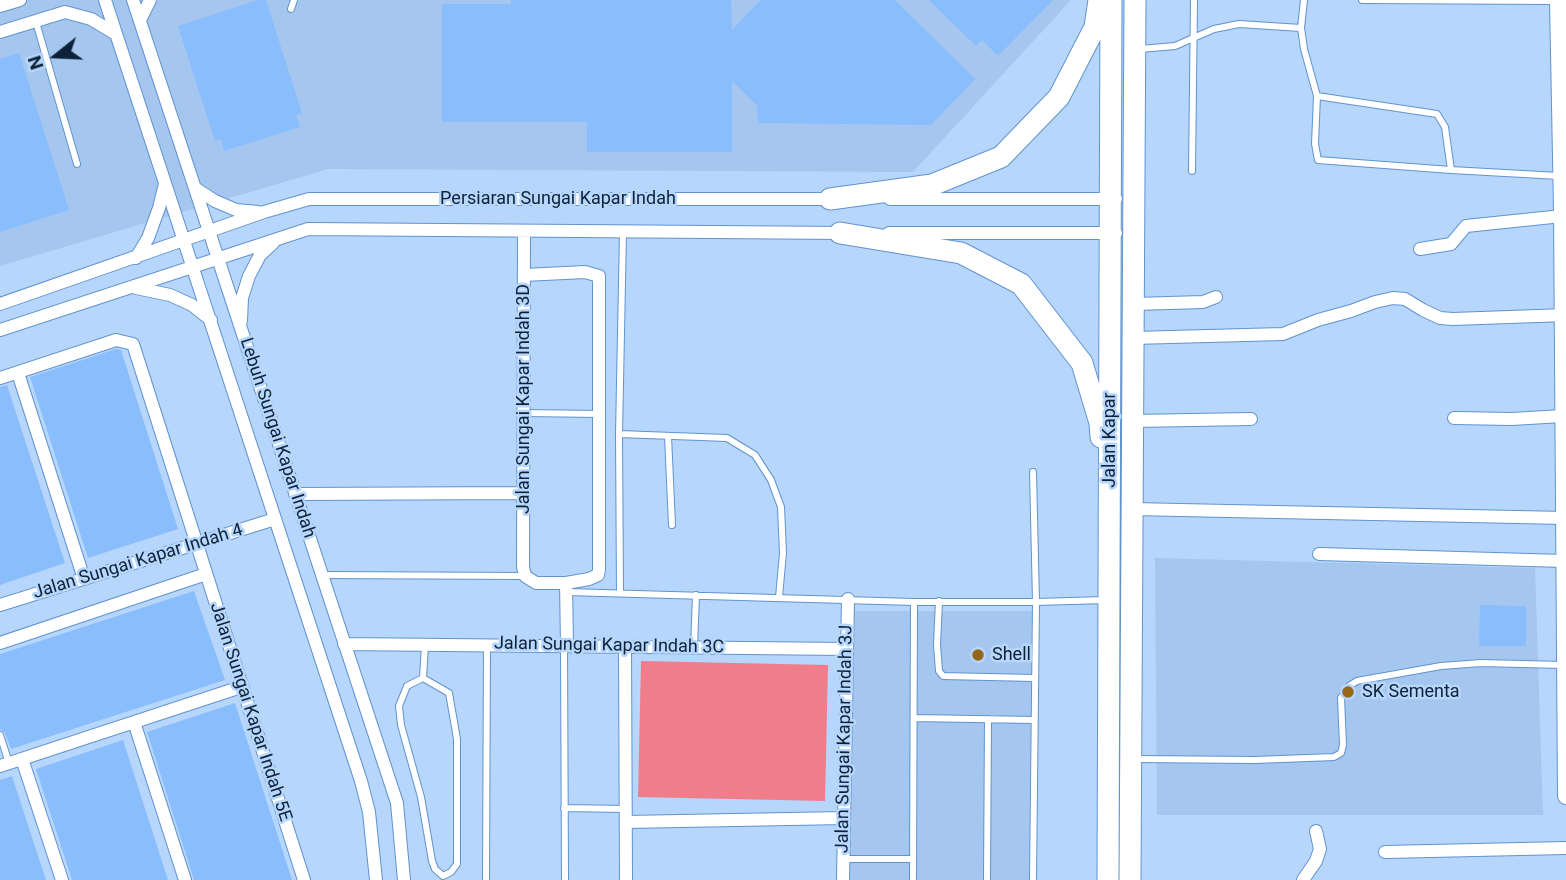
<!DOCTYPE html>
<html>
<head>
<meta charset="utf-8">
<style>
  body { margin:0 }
  #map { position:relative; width:1566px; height:880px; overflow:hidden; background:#b7d6fc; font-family:Roboto,sans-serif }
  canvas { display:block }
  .north { position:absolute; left:21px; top:21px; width:70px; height:70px; -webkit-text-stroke:5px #b7d6fc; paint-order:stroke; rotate:252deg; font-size:19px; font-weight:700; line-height:28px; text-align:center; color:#0d2239 }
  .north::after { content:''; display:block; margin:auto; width:24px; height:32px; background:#0d2239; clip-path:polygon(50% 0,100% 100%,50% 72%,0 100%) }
</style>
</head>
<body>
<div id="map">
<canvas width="1566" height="880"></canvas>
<div class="north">N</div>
</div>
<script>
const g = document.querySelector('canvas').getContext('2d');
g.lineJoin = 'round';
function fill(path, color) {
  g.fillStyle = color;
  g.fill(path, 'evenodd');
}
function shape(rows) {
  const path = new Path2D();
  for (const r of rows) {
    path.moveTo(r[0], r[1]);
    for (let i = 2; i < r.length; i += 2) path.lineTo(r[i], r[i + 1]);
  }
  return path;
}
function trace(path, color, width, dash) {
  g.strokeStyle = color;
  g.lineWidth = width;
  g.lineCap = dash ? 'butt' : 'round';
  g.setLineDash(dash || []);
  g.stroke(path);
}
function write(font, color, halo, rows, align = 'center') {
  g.font = font + ' Roboto,sans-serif';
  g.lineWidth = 5;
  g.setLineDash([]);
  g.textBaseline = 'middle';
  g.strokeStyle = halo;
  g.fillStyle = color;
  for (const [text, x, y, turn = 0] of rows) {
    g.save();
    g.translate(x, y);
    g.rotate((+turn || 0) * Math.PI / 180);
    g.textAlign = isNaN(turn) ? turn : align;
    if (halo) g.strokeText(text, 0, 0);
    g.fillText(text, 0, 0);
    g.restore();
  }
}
fill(shape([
  [0,0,1071,0,913,172,328,169,0,266],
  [1155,558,1535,568,1543,815,1157,815],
  [855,611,1032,611,1029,880,849,880]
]), '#a5c6ef');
fill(shape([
  [641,661,828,665,825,801,638,797]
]), '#ef7d8a');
fill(shape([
  [258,0,266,0,302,113,296,115,300,127,224,151,221,139,215,141,178,26],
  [511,0,731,0,732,30,761,0,895,0,975,79,931,125,758,123,757,105,732,81,732,152,587,152,587,122,442,122,442,4,511,4],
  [929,0,1053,0,998,56,982,40,976,46],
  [19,53,69,210,0,232,0,59],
  [116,349,121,350,178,529,88,558,30,377],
  [7,385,65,563,0,585,0,387],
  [194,591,225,680,11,749,5,733,0,729,0,654],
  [1480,605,1526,606,1526,646,1479,646],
  [235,703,292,880,194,880,147,732],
  [123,740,168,880,72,880,36,769],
  [12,776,46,880,0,880,0,780]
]), '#8abdfc');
const service = shape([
  [1304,0,1301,28,1304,49,1317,96,1437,114,1445,127,1451,170,1559,176],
  [1362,0,1556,1],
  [291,9,294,0],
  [36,22,77,164],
  [1140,49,1175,46,1214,29,1239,24,1301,28],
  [1317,96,1315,144,1318,160,1451,170],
  [1192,171,1194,0],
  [524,413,599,414],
  [619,434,727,438,755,455,771,480,781,507,783,553,779,597],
  [668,436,672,525],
  [323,575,525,576],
  [567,592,914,602],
  [620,593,619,434,623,232],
  [939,601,937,645,939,671,943,676,1034,678],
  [564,646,565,880],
  [694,647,696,595],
  [423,678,449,693,457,739,457,864,451,872,443,876,435,869,432,861,421,797,401,725,399,706,407,686,423,678],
  [423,678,425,645],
  [915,718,1034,720],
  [0,735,9,763],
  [1135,759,1255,760,1334,757,1341,753,1343,745,1341,698,1349,686,1357,681,1441,666,1481,663,1563,665],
  [564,808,626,809],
  [843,859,913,859],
  [486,880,487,645],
  [913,880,914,602,1036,602,1106,600],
  [987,880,988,719],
  [1033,880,1036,602,1033,472]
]);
const minor = shape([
  [105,0,361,781,369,812,376,880],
  [133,0,397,803,404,880],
  [0,6,20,0],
  [140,20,150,0],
  [0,32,65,12,91,19,116,34],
  [195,188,215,201,236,210,258,212],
  [890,199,1116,199],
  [524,231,523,567,525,576,536,583,566,583,567,646],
  [889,233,1116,233],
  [1420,249,1451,244,1466,226,1562,216],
  [136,258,148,238,159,208,165,184],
  [524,275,585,272,599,276,599,570,598,575,589,579,566,583],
  [136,288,170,295,192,305,211,320],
  [0,304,264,212,309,199,836,199],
  [1134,304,1203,302,1216,297],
  [241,321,242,298,249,276,260,255,273,243],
  [0,330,308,229,847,233],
  [1133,338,1283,334,1318,320,1351,311,1375,302,1393,298,1405,299,1423,310,1440,318,1453,319,1566,315],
  [18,373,84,579],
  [0,378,116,340,133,344,304,880],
  [1454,418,1512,419,1562,416],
  [1133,421,1251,419],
  [295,494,524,493],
  [1132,509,1565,518],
  [1319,554,1564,561],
  [0,605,275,519],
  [0,643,206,574],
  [344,644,847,649],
  [625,646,626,880],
  [134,722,185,880],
  [22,759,62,880],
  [0,766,241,687],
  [626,822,844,818],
  [1385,852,1566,848],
  [843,880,848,599],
  [1303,880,1316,861,1320,849,1316,831]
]);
const tertiary = shape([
  [1558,0,1562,210,1566,796]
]);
const trunk = shape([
  [830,199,932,185,1001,157,1059,97,1095,27,1099,0],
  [840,233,961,253,1021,284,1082,363,1100,423,1101,437],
  [1108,880,1111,0],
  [1130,880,1135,0]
]);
trace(service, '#6193cf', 8);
trace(minor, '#6193cf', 14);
trace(tertiary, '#6193cf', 18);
trace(trunk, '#6193cf', 23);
trace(service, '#fff', 6);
trace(minor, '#fff', 12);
trace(tertiary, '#fff', 16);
trace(trunk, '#fff', 21);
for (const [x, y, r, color] of [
  [978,655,7,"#976718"],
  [1348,692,7,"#976718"]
]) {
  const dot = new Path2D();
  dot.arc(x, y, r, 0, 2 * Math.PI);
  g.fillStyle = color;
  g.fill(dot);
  trace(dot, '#b7d6fc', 2.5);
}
write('18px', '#0d2239', '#b7d6fc', [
  ["Persiaran Sungai Kapar Indah",558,199],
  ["Jalan Sungai Kapar Indah 3D",524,399,-90],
  ["Lebuh Sungai Kapar Indah",277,438,72],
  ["Jalan Kapar",1110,440,-90],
  ["Jalan Sungai Kapar Indah 4",138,562,-17],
  ["Jalan Sungai Kapar Indah 3C",609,646,1],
  ["Jalan Sungai Kapar Indah 5E",250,712,72],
  ["Jalan Sungai Kapar Indah 3J",845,739,-89]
]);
write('18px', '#0d2239', '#b7d6fc', [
  ["Shell",992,655],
  ["SK Sementa",1362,692]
], 'left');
</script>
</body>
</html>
